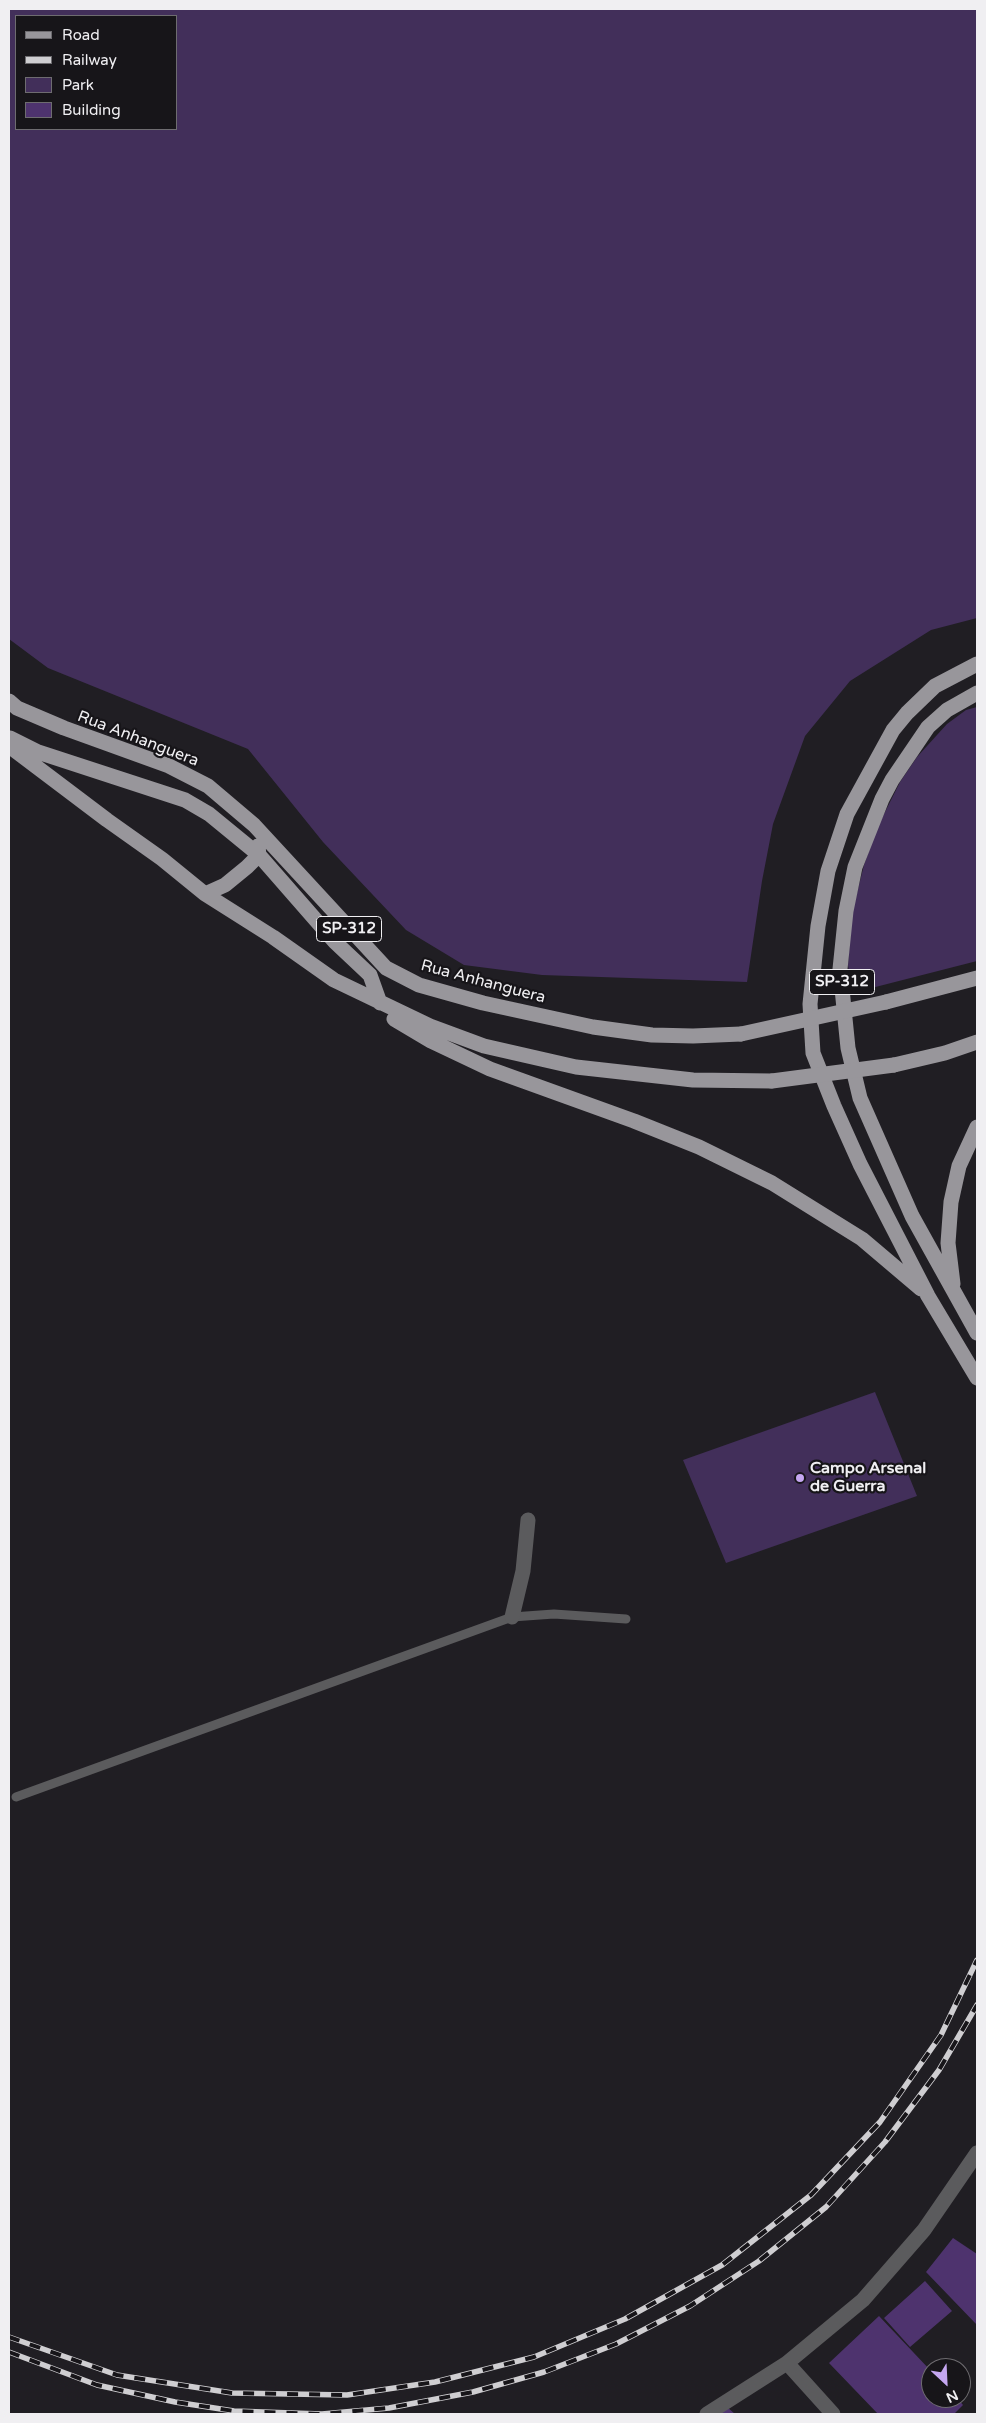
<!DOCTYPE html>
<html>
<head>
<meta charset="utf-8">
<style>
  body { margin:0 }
  #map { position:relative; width:986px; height:2423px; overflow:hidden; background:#201e23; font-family:"Varela Round",sans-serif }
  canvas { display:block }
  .frame { position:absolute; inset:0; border:10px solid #f0eff2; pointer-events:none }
  .legend { position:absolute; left:15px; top:15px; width:162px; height:115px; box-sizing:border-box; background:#171519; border:1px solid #6e6c70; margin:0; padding:6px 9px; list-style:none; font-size:15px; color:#f0eff2 }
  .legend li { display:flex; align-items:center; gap:10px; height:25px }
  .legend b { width:25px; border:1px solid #6e6c70 }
  .north { position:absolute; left:921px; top:2358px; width:50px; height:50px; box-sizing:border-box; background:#171519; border:1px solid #6e6c70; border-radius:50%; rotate:155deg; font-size:14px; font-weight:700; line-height:20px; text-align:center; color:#f0eff2 }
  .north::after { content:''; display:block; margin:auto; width:18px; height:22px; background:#c5a7f1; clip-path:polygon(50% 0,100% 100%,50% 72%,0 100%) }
</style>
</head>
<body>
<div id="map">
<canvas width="986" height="2423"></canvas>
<div class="frame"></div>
<ul class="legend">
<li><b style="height:6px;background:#98969b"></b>Road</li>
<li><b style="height:6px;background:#cfced1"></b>Railway</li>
<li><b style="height:14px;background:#422f5a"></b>Park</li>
<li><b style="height:14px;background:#4e336e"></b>Building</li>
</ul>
<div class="north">N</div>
</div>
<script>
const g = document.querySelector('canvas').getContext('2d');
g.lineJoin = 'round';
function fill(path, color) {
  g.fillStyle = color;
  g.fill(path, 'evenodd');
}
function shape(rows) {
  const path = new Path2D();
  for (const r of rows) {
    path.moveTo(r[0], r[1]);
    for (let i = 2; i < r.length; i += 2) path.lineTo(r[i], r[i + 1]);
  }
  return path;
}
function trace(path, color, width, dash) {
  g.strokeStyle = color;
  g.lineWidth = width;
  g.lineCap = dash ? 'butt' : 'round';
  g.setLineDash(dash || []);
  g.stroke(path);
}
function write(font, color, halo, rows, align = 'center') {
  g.font = font + ' "Varela Round",sans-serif';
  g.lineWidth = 4.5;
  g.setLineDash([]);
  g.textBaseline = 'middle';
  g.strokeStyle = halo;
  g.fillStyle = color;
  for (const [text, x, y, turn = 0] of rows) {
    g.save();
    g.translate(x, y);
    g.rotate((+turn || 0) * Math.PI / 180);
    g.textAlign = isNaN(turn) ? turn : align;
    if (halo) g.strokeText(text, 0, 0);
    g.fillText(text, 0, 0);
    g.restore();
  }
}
fill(shape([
  [9,9,977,9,977,618,931,630,850,681,805,736,773,824,762,881,747,982,542,975,464,965,406,930,323,842,248,749,48,668,9,639],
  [16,16,176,16,176,129,16,129],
  [977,707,977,961,852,993,848,965,852,913,864,865,877,828,900,782,917,757,947,724,966,710],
  [875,1392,917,1496,726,1563,683,1460]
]), '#422f5a');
fill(shape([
  [953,2238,977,2254,977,2325,926,2272],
  [925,2281,952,2311,910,2347,884,2318],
  [879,2316,931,2371,931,2398,957,2398,963,2405,954,2414,878,2414,829,2363],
  [727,2407,735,2414,720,2414]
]), '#4e336e');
trace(shape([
  [16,1797,512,1617,554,1614,626,1619]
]), '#5b5b5d', 9);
trace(shape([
  [512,1617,523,1571,528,1520],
  [787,2363,833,2414],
  [707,2414,787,2363,863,2300,924,2230,977,2153]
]), '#5b5b5d', 15);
trace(shape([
  [977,664,935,686,907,713,893,730,847,814,828,871,818,926,810,1004,813,1053,834,1106,860,1164,928,1296,977,1378],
  [977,693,947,710,928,727,892,780,882,799,855,867,846,911,840,969,848,1048,860,1098,912,1216,977,1333],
  [9,701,17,708,64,728,169,766,208,786,254,825,386,968,419,985,483,1003,593,1027,652,1035,693,1036,741,1034],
  [10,738,38,752,185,800,209,814,259,855,335,942,370,975,380,1003],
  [9,746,107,820,162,859,205,894,273,937,334,980,430,1026,484,1046,576,1067,693,1080,772,1081],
  [205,894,225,885,247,867,259,855,258,846],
  [886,1002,977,978],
  [394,1019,431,1041,490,1069,634,1121,699,1147,772,1183,862,1239,921,1289],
  [894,1065,945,1053,977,1042],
  [953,1284,948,1243,951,1202,959,1166,977,1127]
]), '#98969b', 15);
const rail = shape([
  [9,2337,117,2375,232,2393,347,2395,435,2382,534,2357,625,2319,722,2265,811,2195,880,2122,941,2035,977,1960],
  [9,2352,97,2385,175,2402,234,2411,322,2414,389,2408,473,2392,544,2372,616,2344,690,2306,759,2261,826,2207,885,2142,939,2070,977,2005]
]);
trace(rail, '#cfced1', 5.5);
trace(rail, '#171519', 4, [11]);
trace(shape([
  [741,1034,886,1002],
  [772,1081,894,1065]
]), '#98969b', 15);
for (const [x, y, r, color] of [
  [800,1478,5,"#c5a7f1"]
]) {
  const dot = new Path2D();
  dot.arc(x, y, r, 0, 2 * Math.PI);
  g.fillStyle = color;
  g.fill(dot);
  trace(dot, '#171519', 2);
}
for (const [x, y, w] of [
  [349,929,65],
  [842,982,65]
]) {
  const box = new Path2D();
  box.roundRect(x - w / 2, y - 12.5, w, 25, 4);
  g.fillStyle = '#171519';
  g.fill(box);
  trace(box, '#f0eff2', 1);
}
write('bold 15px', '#f0eff2', null, [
  ["SP-312",349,929],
  ["SP-312",842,982]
]);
write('16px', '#f0eff2', '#171519', [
  ["Rua Anhanguera",138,739,21],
  ["Rua Anhanguera",483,982,15]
]);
write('bold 16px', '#f0eff2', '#171519', [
  ["Campo Arsenal",810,1469],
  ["de Guerra",810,1487]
], 'left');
</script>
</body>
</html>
